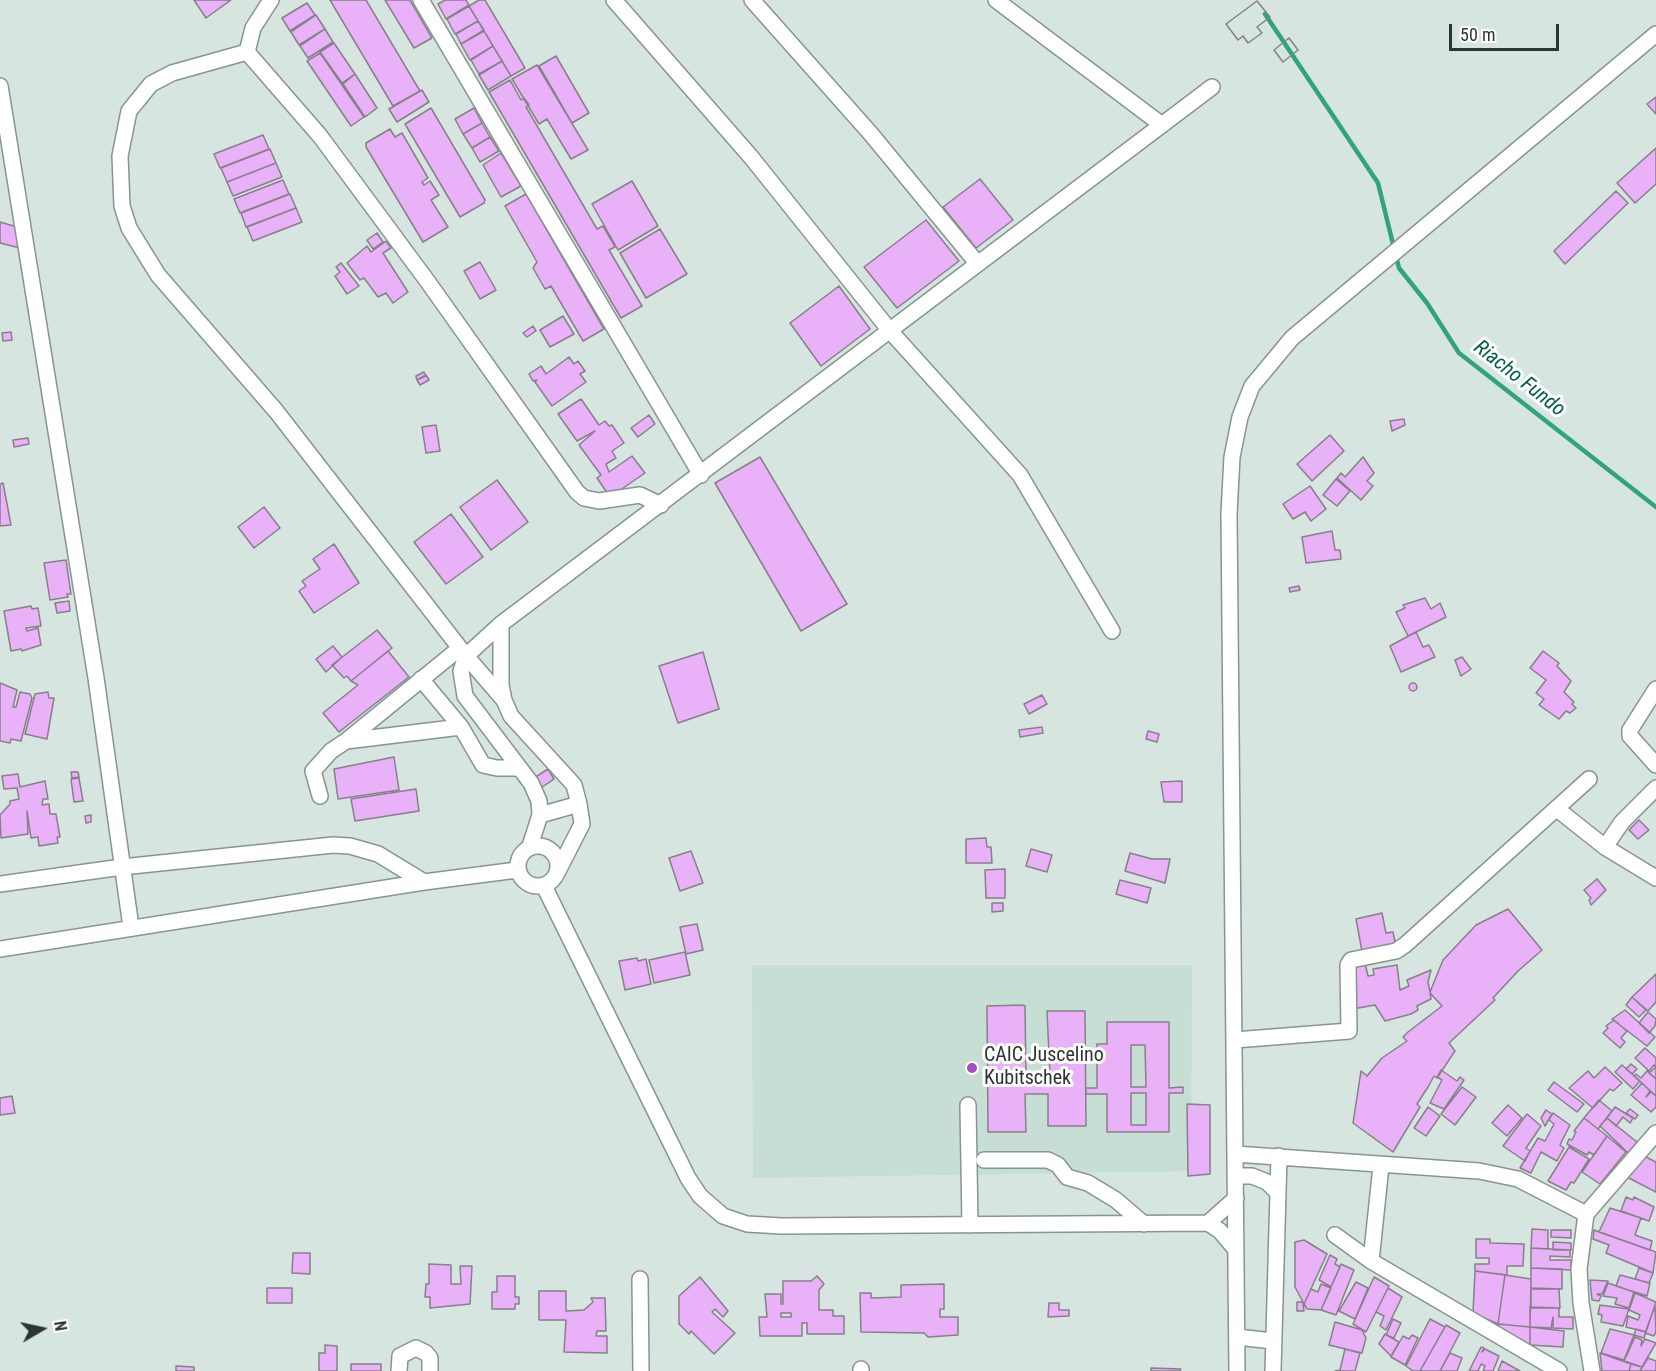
<!DOCTYPE html>
<html>
<head>
<meta charset="utf-8">
<style>
  body { margin:0 }
  #map { position:relative; width:1656px; height:1371px; overflow:hidden; background:#d6e5df; font-family:"Roboto Condensed",sans-serif }
  canvas { display:block }
  .north { position:absolute; left:12px; top:1299px; width:60px; height:60px; -webkit-text-stroke:4px #fff; paint-order:stroke; rotate:81deg; font-size:16px; font-weight:700; line-height:24px; text-align:center; color:#2e3431 }
  .north::after { content:''; display:block; margin:auto; width:21px; height:27px; background:#2e3431; clip-path:polygon(50% 0,100% 100%,50% 72%,0 100%) }
  .scale { position:absolute; left:1449px; top:24px; width:110px; height:27px; box-sizing:border-box; border:3px solid #2e3431; border-top:0; padding-left:8px; font-size:18px; line-height:21px; white-space:nowrap; color:#2e3431; -webkit-text-stroke:4px #fff; paint-order:stroke }
</style>
</head>
<body>
<div id="map">
<canvas width="1656" height="1371"></canvas>
<div class="north">N</div>
<div class="scale">50 m</div>
</div>
<script>
const g = document.querySelector('canvas').getContext('2d');
g.lineJoin = 'round';
function fill(path, color) {
  g.fillStyle = color;
  g.fill(path, 'evenodd');
}
function shape(rows) {
  const path = new Path2D();
  for (const r of rows) {
    if (r.length === 3) {
      path.moveTo(r[0] + r[2], r[1]);
      path.arc(r[0], r[1], r[2], 0, 2 * Math.PI);
      continue;
    }
    path.moveTo(r[0], r[1]);
    for (let i = 2; i < r.length; i += 2) path.lineTo(r[i], r[i + 1]);
  }
  return path;
}
function trace(path, color, width, dash) {
  g.strokeStyle = color;
  g.lineWidth = width;
  g.lineCap = dash ? 'butt' : 'round';
  g.setLineDash(dash || []);
  g.stroke(path);
}
function write(font, color, halo, rows, align = 'center') {
  g.font = font + ' "Roboto Condensed",sans-serif';
  g.lineWidth = 6;
  g.setLineDash([]);
  g.textBaseline = 'middle';
  g.strokeStyle = halo;
  g.fillStyle = color;
  for (const [text, x, y, turn = 0] of rows) {
    g.save();
    g.translate(x, y);
    g.rotate((+turn || 0) * Math.PI / 180);
    g.textAlign = isNaN(turn) ? turn : align;
    if (halo) g.strokeText(text, 0, 0);
    g.fillText(text, 0, 0);
    g.restore();
  }
}
fill(shape([
  [752,965,1192,965,1191,1171,753,1178]
]), '#c6ded4');
trace(shape([
  [1265,14,1378,183,1394,248],
  [1396,256,1399,268,1427,303,1459,353,1656,507]
]), '#32a381', 4.5);
const building = shape([
  [194,0,231,0,206,18,194,0],
  [330,0,366,0,420,91,393,106,330,0],
  [385,0,410,0,432,38,414,48,385,0],
  [445,0,466,0,469,5,446,19,438,4,445,0],
  [479,0,485,0,525,68,511,76,469,6,479,0],
  [1257,1,1270,17,1257,27,1262,33,1248,43,1243,36,1238,40,1226,24,1257,1],
  [1257,1,1270,17,1257,27,1262,33,1248,43,1243,36,1238,40,1226,24,1257,1],
  [307,3,315,15,290,31,282,18,307,3],
  [469,6,478,21,455,34,447,19,469,6],
  [316,15,325,29,299,45,291,32,316,15],
  [478,21,484,30,461,44,456,34,478,21],
  [325,29,333,42,308,58,300,46,325,29],
  [484,31,493,46,470,60,461,44,484,31],
  [1289,38,1298,50,1283,62,1274,50,1289,38],
  [1289,38,1298,50,1283,62,1274,50,1289,38],
  [334,43,355,74,342,83,320,52,334,43],
  [493,46,502,61,479,74,471,60,493,46],
  [320,53,364,117,351,126,307,61,320,53],
  [556,56,589,113,572,123,539,66,556,56],
  [502,61,511,76,488,90,479,75,502,61],
  [537,65,588,150,571,159,547,119,539,124,512,79,537,65],
  [355,74,377,108,365,117,343,84,355,74],
  [510,80,521,100,524,98,529,105,526,107,597,229,603,226,615,247,609,250,642,306,621,318,489,92,510,80],
  [422,90,429,102,397,122,389,109,422,90],
  [1656,97,1656,114,1647,104,1656,97],
  [431,108,485,200,484,203,460,217,405,124,431,108],
  [474,108,482,123,463,134,455,119,474,108],
  [482,123,490,137,472,148,463,134,482,123],
  [390,129,395,137,402,133,428,178,422,182,424,185,430,181,439,195,431,200,448,227,423,242,366,147,366,143,390,129],
  [263,135,269,149,220,168,214,154,263,135],
  [490,137,499,151,480,162,472,148,490,137],
  [1656,148,1656,184,1635,203,1617,183,1656,148],
  [270,149,276,163,227,182,221,168,270,149],
  [501,153,521,186,501,197,483,165,501,153],
  [276,163,282,177,233,196,227,182,276,163],
  [980,179,1013,220,976,248,943,207,980,179],
  [283,180,289,194,240,213,234,199,283,180],
  [632,181,658,226,618,250,592,204,632,181],
  [1616,191,1628,203,1565,264,1554,251,1616,191],
  [290,194,296,208,246,227,241,213,290,194],
  [526,194,604,329,583,341,551,286,545,289,533,268,537,262,505,206,526,194],
  [296,208,302,222,253,241,247,227,296,208],
  [926,220,959,261,897,308,864,267,926,220],
  [0,222,17,227,20,248,0,243,0,222],
  [660,229,687,274,646,298,620,253,660,229],
  [377,233,383,242,373,249,367,240,377,233],
  [386,241,391,248,383,253,408,292,393,303,386,293,378,297,364,278,360,280,347,263,367,246,371,252,386,241],
  [480,262,496,290,480,299,464,271,480,262],
  [341,263,359,286,347,294,335,276,340,272,336,267,341,263],
  [839,286,870,329,821,366,790,323,839,286],
  [563,316,574,334,550,347,540,330,563,316],
  [533,326,536,331,527,337,523,333,533,326],
  [11,332,12,340,3,341,2,333,11,332],
  [569,357,574,364,578,361,585,371,580,374,586,382,552,406,535,382,537,380,533,381,529,374,541,366,546,374,569,357],
  [424,372,426,376,417,380,416,376,424,372],
  [426,375,429,380,420,385,417,380,426,375],
  [581,399,599,425,605,421,609,426,612,425,624,443,612,451,616,458,606,464,609,472,632,456,645,473,610,497,597,478,601,475,579,445,595,431,577,441,558,414,581,399],
  [649,415,655,424,638,437,631,428,649,415],
  [1404,419,1405,425,1392,431,1390,421,1404,419],
  [436,425,440,451,426,453,422,427,436,425],
  [1330,435,1344,451,1312,481,1297,464,1330,435],
  [28,438,29,444,14,447,13,440,28,438],
  [760,457,847,604,801,631,715,483,760,457],
  [1363,457,1374,473,1367,481,1373,486,1361,500,1337,478,1341,473,1345,477,1363,457],
  [1336,479,1350,491,1337,506,1323,495,1336,479],
  [497,480,528,522,491,550,460,507,497,480],
  [3,483,11,525,0,526,0,484,3,483],
  [1310,486,1326,509,1311,521,1305,512,1293,519,1283,504,1310,486],
  [264,507,280,528,254,548,238,527,264,507],
  [451,514,483,557,446,584,414,542,451,514],
  [1332,531,1335,550,1340,550,1341,559,1306,563,1302,537,1332,531],
  [334,544,359,583,314,613,299,591,306,586,302,581,320,569,313,559,334,544],
  [66,560,71,594,67,594,68,597,50,600,44,563,66,560],
  [1299,586,1300,590,1290,592,1289,588,1299,586],
  [1425,598,1431,609,1440,603,1446,617,1408,636,1396,612,1405,608,1403,605,1425,598],
  [69,601,70,611,57,613,55,603,69,601],
  [31,606,32,609,38,608,41,626,26,628,27,631,38,628,41,645,22,651,21,649,11,651,4,611,31,606],
  [377,630,392,648,351,681,347,676,344,678,332,665,377,630],
  [1416,632,1423,647,1429,645,1435,657,1401,672,1390,646,1416,632],
  [333,646,342,657,326,672,316,659,333,646],
  [388,651,409,677,339,732,323,713,358,685,351,681,388,651],
  [1543,651,1559,663,1557,666,1571,681,1564,692,1574,702,1572,704,1576,708,1570,713,1566,711,1559,719,1539,705,1544,699,1536,693,1546,680,1530,668,1543,651],
  [703,652,719,709,678,723,659,666,703,652],
  [1462,657,1471,669,1461,676,1455,660,1462,657],
  [1413,687,4],
  [0,683,17,690,13,707,16,707,20,692,30,694,32,698,21,741,11,739,10,743,0,741,0,683],
  [48,692,49,698,54,698,47,739,25,734,35,694,48,692],
  [1042,695,1047,704,1029,714,1024,704,1042,695],
  [1042,727,1043,733,1020,737,1019,730,1042,727],
  [1148,731,1159,734,1157,742,1146,739,1148,731],
  [394,757,399,790,338,799,334,769,394,757],
  [548,769,554,779,538,790,531,780,548,769],
  [71,772,78,772,79,777,72,778,71,772],
  [18,774,20,787,45,781,48,799,43,799,42,805,49,804,50,814,56,814,60,837,57,837,58,843,39,846,38,837,31,838,27,811,28,834,1,838,0,815,10,804,10,801,19,799,17,788,4,789,2,776,18,774],
  [79,778,83,801,74,802,71,779,79,778],
  [1182,781,1182,802,1164,802,1161,782,1182,781],
  [416,789,419,811,355,821,351,799,416,789],
  [91,815,91,822,86,823,85,816,91,815],
  [1639,820,1649,830,1638,839,1629,830,1639,820],
  [986,838,987,847,991,847,992,863,966,863,966,839,986,838],
  [1031,849,1052,855,1047,872,1026,866,1031,849],
  [691,851,703,883,680,891,669,858,691,851],
  [1130,853,1152,859,1170,859,1165,883,1125,871,1130,853],
  [1005,869,1005,898,986,898,985,870,1005,869],
  [1597,879,1606,890,1591,905,1589,900,1591,898,1584,890,1597,879],
  [1120,880,1151,888,1147,903,1116,894,1120,880],
  [992,903,1003,903,1003,911,992,912,992,903],
  [1508,909,1542,950,1518,971,1493,998,1495,1000,1449,1043,1455,1051,1437,1078,1434,1076,1428,1087,1417,1104,1420,1107,1393,1152,1353,1123,1361,1071,1367,1076,1382,1058,1407,1041,1403,1037,1408,1032,1442,1006,1430,993,1431,999,1417,1006,1418,1010,1411,1014,1385,1021,1375,1005,1347,1010,1343,967,1364,962,1356,919,1382,913,1386,933,1393,932,1398,956,1365,963,1368,976,1374,975,1373,969,1397,965,1400,990,1409,986,1407,980,1431,970,1428,982,1430,992,1443,960,1476,925,1508,909],
  [697,924,703,950,686,954,680,927,697,924],
  [685,952,690,975,654,983,649,960,685,952],
  [637,958,638,961,646,959,651,984,625,990,619,961,637,958],
  [1656,974,1656,1002,1648,1011,1632,997,1656,974],
  [1632,997,1646,1010,1639,1017,1626,1005,1632,997],
  [1023,1005,1025,1006,1026,1076,1050,1076,1047,1011,1085,1011,1086,1126,1048,1126,1048,1094,1025,1094,1026,1132,988,1132,987,1006,1023,1005],
  [1625,1010,1655,1037,1647,1046,1612,1019,1625,1010],
  [1648,1012,1656,1019,1655,1026,1649,1033,1639,1023,1648,1012],
  [1614,1020,1627,1031,1621,1038,1625,1042,1620,1048,1603,1033,1608,1028,1606,1026,1614,1020],
  [1107,1022,1169,1022,1169,1088,1183,1087,1183,1093,1169,1093,1169,1132,1107,1132,1107,1094,1086,1094,1086,1088,1097,1088,1097,1044,1107,1044,1107,1022],
  [1131,1045,1145,1045,1146,1087,1131,1087,1131,1045],
  [1131,1093,1146,1093,1146,1125,1131,1125,1131,1093],
  [1645,1048,1656,1058,1656,1079,1649,1073,1656,1067,1654,1065,1649,1071,1635,1058,1645,1048],
  [1631,1064,1637,1069,1632,1074,1626,1069,1631,1064],
  [1622,1065,1640,1081,1633,1089,1615,1072,1622,1065],
  [1605,1067,1622,1083,1613,1091,1610,1089,1593,1108,1569,1088,1588,1071,1594,1078,1605,1067],
  [1441,1070,1457,1081,1460,1077,1464,1080,1444,1109,1430,1103,1442,1080,1437,1077,1441,1070],
  [1647,1071,1656,1079,1656,1096,1634,1076,1636,1074,1641,1078,1647,1071],
  [1554,1082,1584,1104,1577,1112,1548,1090,1554,1082],
  [1642,1083,1650,1091,1646,1097,1651,1092,1656,1096,1656,1107,1651,1112,1631,1095,1642,1083],
  [1462,1087,1476,1097,1455,1125,1441,1114,1462,1087],
  [12,1096,15,1113,0,1115,0,1098,12,1096],
  [1599,1100,1612,1111,1598,1129,1584,1118,1599,1100],
  [1187,1104,1210,1105,1210,1174,1188,1176,1187,1104],
  [1508,1105,1522,1118,1507,1136,1492,1123,1508,1105],
  [1428,1107,1440,1116,1426,1136,1414,1128,1428,1107],
  [1615,1107,1633,1118,1630,1123,1623,1117,1616,1126,1607,1118,1615,1107],
  [1630,1109,1638,1115,1635,1119,1626,1113,1630,1109],
  [1546,1110,1552,1114,1545,1126,1541,1118,1546,1110],
  [1553,1113,1570,1125,1560,1145,1564,1148,1557,1161,1541,1152,1531,1173,1520,1168,1538,1138,1545,1141,1554,1124,1549,1120,1553,1113],
  [1527,1114,1541,1126,1526,1148,1530,1151,1525,1161,1503,1146,1527,1114],
  [1584,1118,1607,1136,1594,1155,1589,1152,1587,1155,1567,1144,1569,1139,1572,1140,1576,1132,1574,1131,1584,1118],
  [1607,1118,1637,1142,1628,1153,1600,1126,1607,1118],
  [1607,1136,1626,1152,1600,1184,1582,1172,1607,1136],
  [1569,1147,1589,1159,1574,1183,1571,1182,1566,1190,1548,1181,1569,1147],
  [1644,1156,1656,1162,1656,1192,1627,1177,1644,1156],
  [1626,1197,1633,1200,1634,1197,1654,1207,1649,1221,1621,1211,1626,1197],
  [1610,1208,1641,1218,1635,1235,1652,1241,1650,1250,1599,1232,1610,1208],
  [1532,1229,1548,1230,1548,1249,1531,1248,1532,1229],
  [1551,1230,1571,1230,1571,1238,1551,1237,1551,1230],
  [1594,1230,1656,1252,1653,1273,1606,1253,1609,1245,1593,1239,1594,1230],
  [1476,1239,1490,1239,1490,1243,1524,1244,1523,1266,1507,1266,1507,1275,1475,1271,1475,1264,1489,1264,1489,1258,1476,1258,1476,1239],
  [1304,1240,1327,1254,1304,1304,1295,1287,1295,1242,1304,1240],
  [1553,1242,1571,1243,1571,1250,1553,1250,1553,1242],
  [1531,1248,1570,1250,1570,1257,1550,1256,1550,1260,1571,1260,1571,1270,1531,1268,1531,1248],
  [293,1253,310,1253,310,1274,292,1273,293,1253],
  [1330,1255,1337,1259,1335,1264,1340,1267,1331,1287,1319,1280,1330,1255],
  [429,1264,451,1265,451,1284,461,1284,460,1266,472,1266,470,1304,430,1308,430,1297,425,1297,426,1284,429,1284,429,1264],
  [1341,1264,1354,1270,1336,1315,1321,1310,1341,1264],
  [1531,1268,1562,1269,1562,1289,1531,1288,1531,1268],
  [1639,1268,1653,1273,1649,1283,1635,1279,1639,1268],
  [1475,1271,1505,1275,1498,1324,1473,1313,1475,1271],
  [1505,1275,1531,1279,1530,1327,1498,1324,1505,1275],
  [1620,1275,1650,1283,1647,1296,1616,1286,1620,1275],
  [497,1276,515,1276,515,1297,519,1297,519,1304,515,1304,515,1309,492,1309,492,1292,497,1292,497,1276],
  [817,1276,824,1284,819,1290,819,1310,833,1310,833,1316,844,1316,844,1334,807,1334,807,1323,802,1323,802,1336,760,1336,759,1317,767,1317,765,1294,781,1294,781,1304,783,1304,783,1281,811,1281,817,1276],
  [781,1313,791,1313,791,1317,781,1317,781,1313],
  [700,1277,728,1311,723,1317,715,1309,712,1312,735,1333,714,1354,691,1331,689,1334,679,1324,679,1296,700,1277],
  [1374,1277,1389,1286,1366,1332,1353,1324,1374,1277],
  [1590,1280,1608,1281,1602,1294,1597,1294,1601,1296,1599,1301,1592,1300,1590,1280],
  [1356,1282,1368,1288,1355,1319,1339,1311,1356,1282],
  [1608,1283,1634,1292,1629,1308,1615,1304,1617,1298,1603,1296,1608,1283],
  [944,1284,944,1309,940,1309,940,1317,958,1317,958,1335,928,1337,924,1333,861,1332,860,1293,871,1293,871,1298,901,1297,901,1285,944,1284],
  [1321,1284,1331,1288,1321,1310,1307,1309,1304,1304,1311,1289,1318,1292,1321,1284],
  [267,1288,292,1288,292,1303,267,1303,267,1288],
  [1388,1288,1402,1297,1386,1330,1380,1326,1384,1316,1376,1312,1388,1288],
  [1531,1289,1559,1289,1560,1308,1531,1308,1531,1289],
  [539,1291,566,1291,566,1311,584,1310,593,1302,591,1298,605,1298,606,1331,597,1331,596,1336,607,1336,607,1353,564,1352,566,1320,539,1320,539,1291],
  [1635,1293,1656,1302,1646,1332,1626,1327,1628,1316,1638,1320,1640,1315,1629,1310,1635,1293],
  [1297,1302,1303,1302,1304,1311,1297,1311,1297,1302],
  [1049,1303,1059,1303,1059,1310,1069,1310,1069,1316,1048,1317,1049,1303],
  [1600,1305,1629,1309,1623,1326,1601,1322,1602,1315,1598,1314,1600,1305],
  [1655,1306,1656,1332,1654,1336,1645,1333,1655,1306],
  [1530,1307,1559,1308,1559,1317,1573,1317,1573,1329,1553,1328,1553,1317,1551,1328,1530,1327,1530,1307],
  [1393,1319,1401,1323,1394,1338,1386,1335,1393,1319],
  [1430,1319,1445,1327,1420,1371,1413,1371,1406,1366,1430,1319],
  [1335,1322,1362,1330,1366,1338,1362,1353,1329,1345,1335,1322],
  [1498,1324,1530,1327,1530,1349,1497,1330,1498,1324],
  [1446,1325,1460,1333,1440,1371,1420,1371,1446,1325],
  [1530,1327,1564,1331,1563,1347,1530,1345,1530,1327],
  [1610,1329,1634,1335,1624,1360,1601,1353,1610,1329],
  [1636,1329,1646,1332,1644,1338,1634,1335,1636,1329],
  [1385,1334,1399,1342,1391,1356,1379,1344,1385,1334],
  [1412,1335,1418,1338,1405,1365,1391,1357,1403,1336,1409,1339,1412,1335],
  [1635,1337,1642,1340,1641,1346,1645,1339,1656,1343,1642,1367,1624,1361,1635,1337],
  [325,1345,337,1346,337,1371,319,1371,319,1353,325,1353,325,1345],
  [1481,1347,1484,1348,1482,1352,1485,1349,1499,1356,1493,1371,1483,1371,1485,1366,1481,1364,1478,1371,1469,1371,1481,1347],
  [1345,1349,1360,1353,1355,1371,1335,1371,1340,1370,1345,1349],
  [1450,1353,1462,1358,1457,1371,1440,1371,1450,1353],
  [1600,1353,1631,1364,1629,1371,1602,1371,1600,1353],
  [1648,1358,1656,1361,1656,1371,1640,1371,1648,1358],
  [1502,1361,1520,1371,1498,1371,1502,1361],
  [351,1364,381,1364,381,1371,351,1371,351,1364],
  [1631,1364,1642,1367,1640,1371,1629,1371,1631,1364],
  [176,1366,194,1367,194,1371,176,1371,176,1366],
  [1151,1368,1181,1369,1180,1371,1151,1371,1151,1368]
]);
fill(building, '#e9b1f8');
trace(building, '#877f89', 1.5);
const minor = shape([
  [271,0,253,28,247,52,320,136,428,282,577,492,584,498,599,501,640,495,661,505],
  [421,0,701,475],
  [614,0,751,157,891,332,1020,475,1112,631],
  [752,0,871,134,977,263],
  [996,0,1162,125],
  [247,52,172,73,151,84,129,111,120,156,122,206,129,228,158,275,276,411,466,656,504,700],
  [0,86,96,678,131,927],
  [501,624,501,685,504,700,511,716,574,785,579,804,582,824,557,873],
  [421,679,461,727],
  [1656,689,1630,730,1630,736,1656,765],
  [346,741,460,648],
  [320,796,313,771,331,751,346,741,461,727,483,765,497,768,518,768],
  [1557,809,1605,847,1656,878],
  [540,815,579,804],
  [538,866,20],
  [530,846,540,815,539,801,531,783,465,696,461,671,466,656,501,624,1212,87],
  [1605,847,1622,822,1656,788],
  [0,884,122,867,333,845,350,846,378,854,424,882],
  [544,886,688,1178,700,1196,723,1216,747,1224,782,1226,1208,1223,1220,1231,1236,1250],
  [0,949,424,882,517,870],
  [1235,1040,1349,1031,1348,965,1351,960,1396,951,1405,945,1589,779],
  [968,1105,970,1225],
  [1235,1154,1479,1171,1518,1179,1586,1214],
  [984,1160,1048,1160,1058,1165,1067,1177,1088,1183,1116,1200,1144,1224],
  [1236,1176,1252,1176,1267,1182,1277,1192],
  [1208,1223,1236,1198],
  [1335,1235,1371,1261,1559,1371],
  [1371,1261,1381,1166],
  [640,1279,641,1371],
  [1237,1337,1273,1341],
  [399,1371,400,1356,416,1348,426,1353,430,1358,430,1371],
  [861,1371,861,1369],
  [1237,1371,1229,514,1232,457,1240,417,1252,386,1292,338,1656,34],
  [1273,1371,1279,1156],
  [1592,1371,1581,1303,1579,1269,1586,1214,1656,1133]
]);
trace(minor, '#87958f', 18);
trace(minor, '#fff', 15);
for (const [x, y, r, color] of [
  [972,1068,6,"#a750bd"]
]) {
  const dot = new Path2D();
  dot.arc(x, y, r, 0, 2 * Math.PI);
  g.fillStyle = color;
  g.fill(dot);
  trace(dot, '#fff', 2);
}
write('20px', '#2e3431', '#fff', [
  ["CAIC Juscelino",984,1056],
  ["Kubitschek",984,1079]
], 'left');
write('italic 21px', '#015e47', '#fff', [
  ["Riacho Fundo",1519,379,38]
]);
</script>
</body>
</html>
